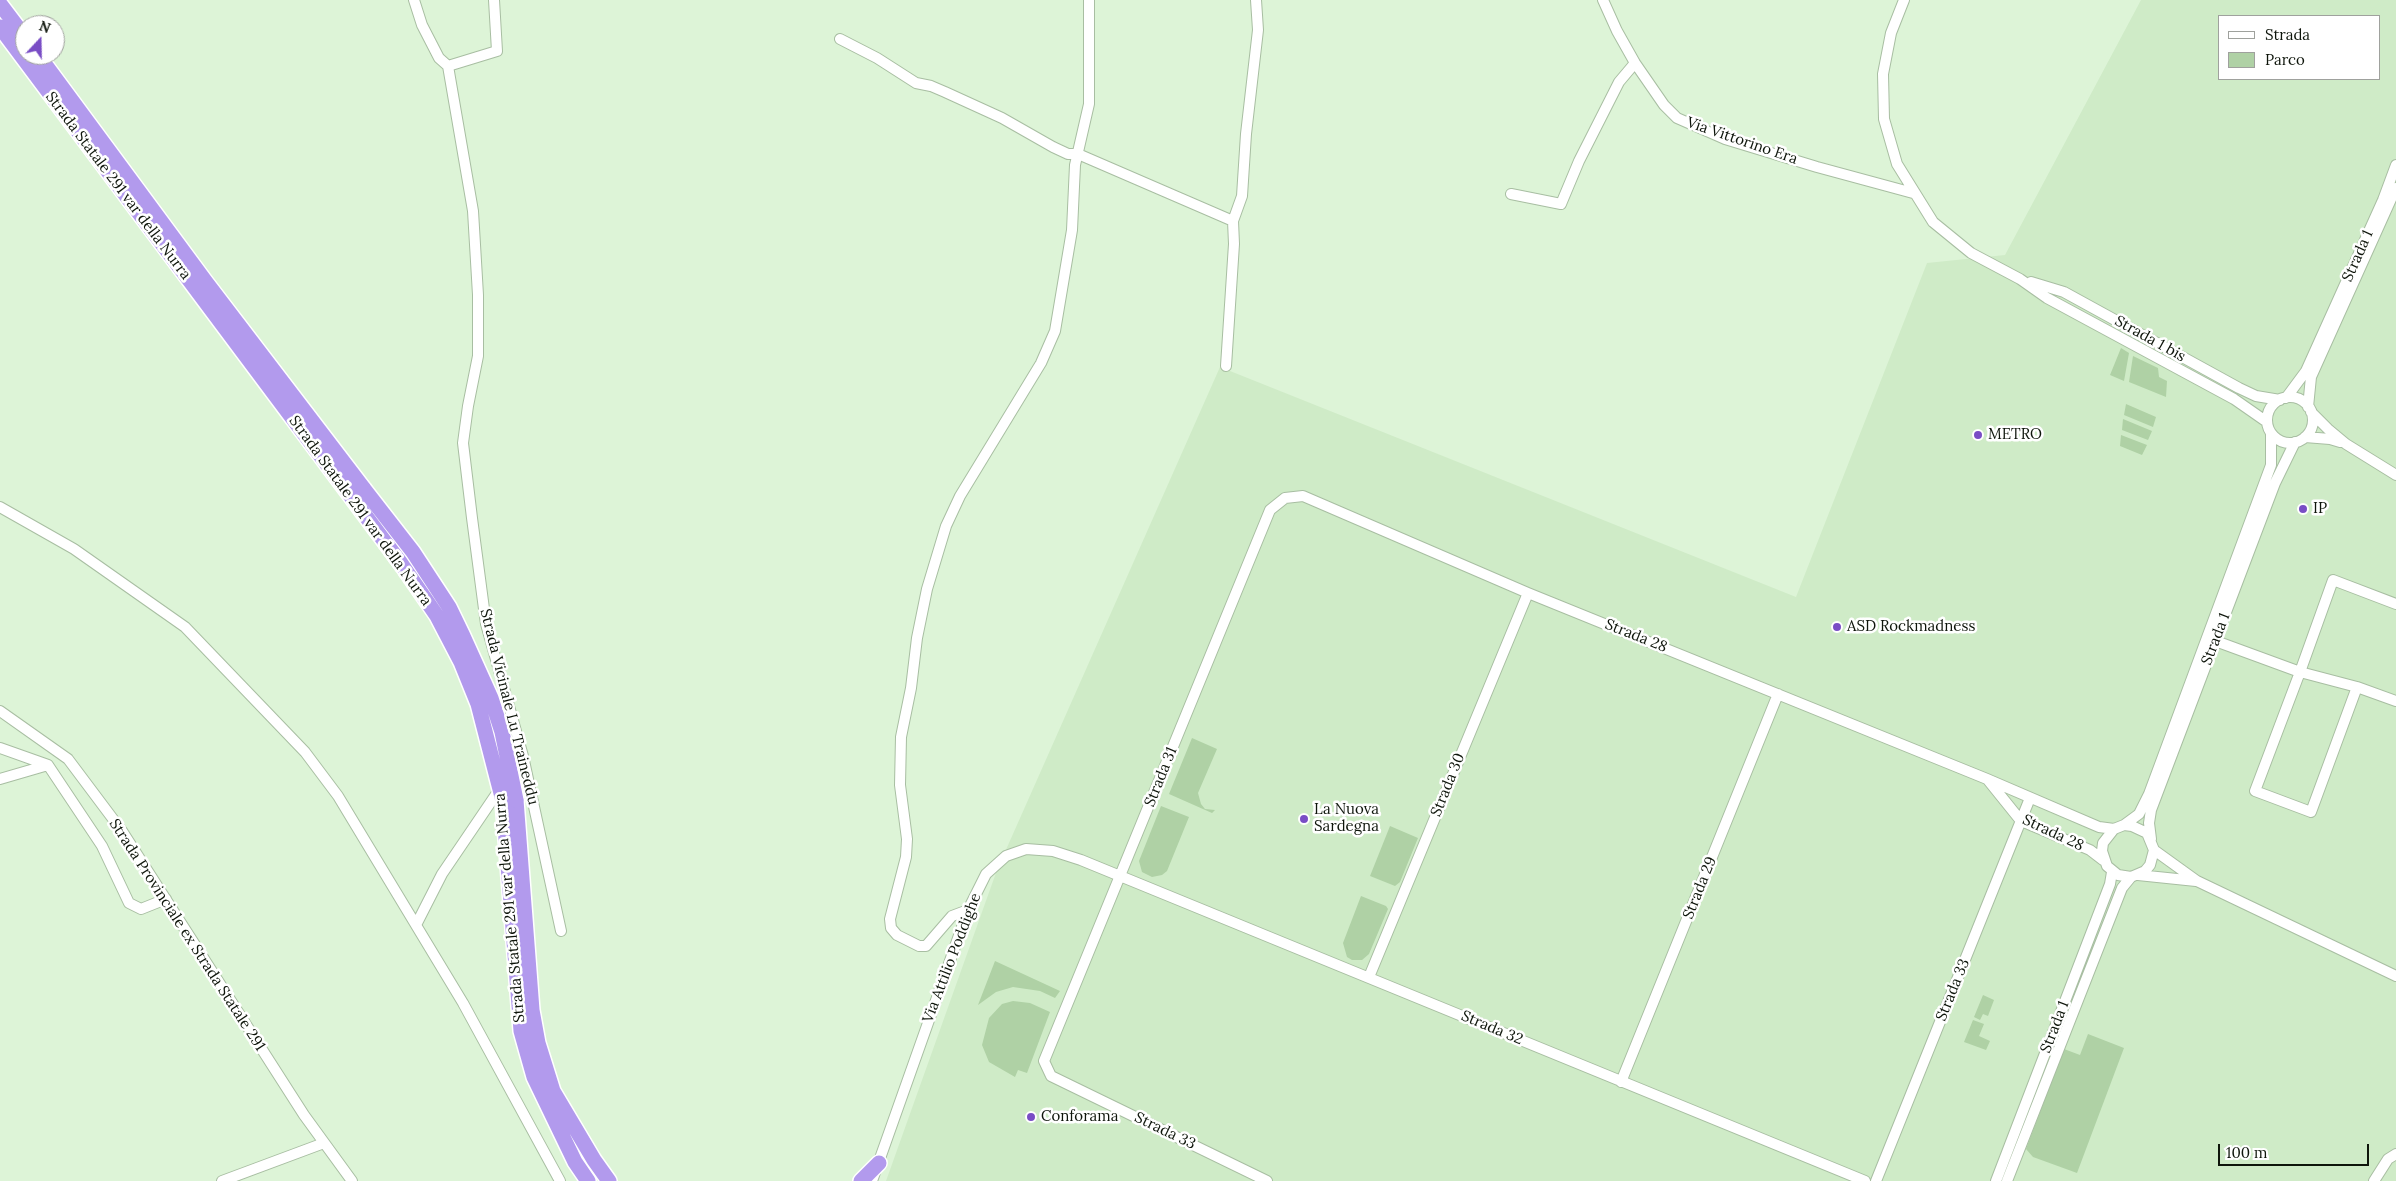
<!DOCTYPE html>
<html>
<head>
<meta charset="utf-8">
<style>
  body { margin:0 }
  #map { position:relative; width:2396px; height:1181px; overflow:hidden; background:#ddf4d7; font-family:Lora,serif }
  canvas { display:block }
  .legend { position:absolute; left:2218px; top:15px; width:162px; height:65px; box-sizing:border-box; background:#fff; border:1px solid #9fa19d; margin:0; padding:6px 9px; list-style:none; font-size:15px; color:#0e150b }
  .legend li { display:flex; align-items:center; gap:10px; height:25px }
  .legend b { width:25px; border:1px solid #9fa19d }
  .north { position:absolute; left:15px; top:15px; width:50px; height:50px; box-sizing:border-box; background:#fff; border:1px solid #9fa19d; border-radius:50%; rotate:21deg; font-size:14px; font-weight:700; line-height:20px; text-align:center; color:#0e150b }
  .north::after { content:''; display:block; margin:auto; width:18px; height:22px; background:#794dc5; clip-path:polygon(50% 0,100% 100%,50% 72%,0 100%) }
  .scale { position:absolute; left:2218px; top:1144px; width:151px; height:22px; box-sizing:border-box; border:2px solid #0e150b; border-top:0; padding-left:6px; font-size:15px; line-height:18px; white-space:nowrap; color:#0e150b; -webkit-text-stroke:4px #fff; paint-order:stroke }
</style>
</head>
<body>
<div id="map">
<canvas width="2396" height="1181"></canvas>
<ul class="legend">
<li><b style="height:6px;background:#fff"></b>Strada</li>
<li><b style="height:14px;background:#afd1a5"></b>Parco</li>
</ul>
<div class="north">N</div>
<div class="scale">100 m</div>
</div>
<script>
const g = document.querySelector('canvas').getContext('2d');
g.lineJoin = 'round';
function fill(path, color) {
  g.fillStyle = color;
  g.fill(path, 'evenodd');
}
function shape(rows) {
  const path = new Path2D();
  for (const r of rows) {
    if (r.length === 3) {
      path.moveTo(r[0] + r[2], r[1]);
      path.arc(r[0], r[1], r[2], 0, 2 * Math.PI);
      continue;
    }
    path.moveTo(r[0], r[1]);
    for (let i = 2; i < r.length; i += 2) path.lineTo(r[i], r[i + 1]);
  }
  return path;
}
function trace(path, color, width, dash) {
  g.strokeStyle = color;
  g.lineWidth = width;
  g.lineCap = dash ? 'butt' : 'round';
  g.setLineDash(dash || []);
  g.stroke(path);
}
function write(font, color, halo, rows, align = 'center') {
  g.font = font + ' Lora,serif';
  g.lineWidth = 5;
  g.setLineDash([]);
  g.textBaseline = 'middle';
  g.strokeStyle = halo;
  g.fillStyle = color;
  for (const [text, x, y, turn = 0] of rows) {
    g.save();
    g.translate(x, y);
    g.rotate((+turn || 0) * Math.PI / 180);
    g.textAlign = isNaN(turn) ? turn : align;
    if (halo) g.strokeText(text, 0, 0);
    g.fillText(text, 0, 0);
    g.restore();
  }
}
fill(shape([
  [2141,0,2396,0,2396,1181,886,1181,997,870,1220,367,1796,597,1927,263,2005,255],
  [2220,16,2380,16,2380,79,2220,79]
]), '#cfebc7');
fill(shape([
  [2121,348,2129,353,2124,381,2110,375],
  [2133,356,2158,368,2159,377,2167,381,2166,397,2129,382],
  [2126,404,2156,417,2153,427,2124,415],
  [2123,419,2152,431,2148,440,2122,430],
  [2121,435,2147,445,2142,455,2120,446],
  [1192,738,1217,749,1198,793,1201,804,1205,809,1215,810,1212,813,1169,794],
  [1161,806,1189,817,1167,871,1162,875,1152,877,1142,872,1139,861],
  [1390,826,1418,838,1400,882,1395,886,1370,876],
  [1361,896,1386,906,1388,909,1369,954,1362,960,1352,960,1347,957,1343,943],
  [995,961,1060,991,1055,998,1040,991,1013,987,996,992,978,1005],
  [1983,995,1994,1000,1988,1016,1983,1014,1980,1020,1974,1017],
  [1013,1001,1030,1003,1050,1012,1027,1073,1018,1070,1015,1077,989,1062,982,1045,989,1018,1002,1004],
  [1973,1020,1984,1024,1979,1036,1990,1041,1986,1050,1964,1042],
  [2088,1034,2124,1048,2077,1173,2033,1157,2026,1149,2064,1049,2080,1055]
]), '#afd1a5');
const minor = shape([
  [414,0,422,25,439,58,448,66],
  [1603,0,1617,31,1635,63,1664,105,1677,118,1725,139,1817,167,1913,193],
  [1904,0,1891,33,1883,74,1884,119,1897,164,1933,222,1971,253,2020,279,2047,298,2234,399,2267,422],
  [840,39,877,58,916,83,931,86,945,92,1002,118,1053,147,1068,154,1078,154,1233,221],
  [448,66,473,211,478,295,478,356,468,406,463,443,472,518,486,624,523,756,561,931],
  [448,66,497,51,494,0],
  [1511,194,1561,204,1579,161,1619,82,1635,63],
  [2031,282,2064,292,2239,388,2256,396,2280,400],
  [1226,366,1234,244,1233,221,1242,196,1246,134,1258,30,1256,0],
  [2290,420,23],
  [2286,398,2306,371,2383,200,2396,165],
  [2308,407,2311,377,2396,188],
  [2311,412,2328,429,2346,444,2396,475],
  [2305,437,2330,439,2340,442],
  [0,507,74,549,185,627,305,752,338,796,463,1003,560,1181],
  [2210,639,2300,672,2333,580,2396,604],
  [2357,687,2311,812,2255,791,2300,672,2357,687,2396,701],
  [0,711,68,759,122,831,304,1115,352,1181],
  [0,748,48,765,102,846,129,903,141,909,166,899],
  [0,779,48,765],
  [1988,780,2021,821,2090,850,2103,860],
  [2124,825,2132,826,2147,833,2154,850,2150,865,2145,871,2131,877,2118,875,2107,866,2102,851,2103,843,2114,829,2124,825,2139,814,2149,794,2271,465,2271,433],
  [2151,839,2149,823,2151,810,2275,483,2295,442],
  [2154,850,2197,881,2396,976],
  [2138,875,2196,881],
  [968,910,952,916,926,946,919,946,897,935,891,928,890,919,906,857,907,839,900,785,901,737,911,688,917,638,927,589,946,526,960,496,1041,363,1055,331,1072,230,1075,165,1089,104,1089,0],
  [416,925,442,874,501,787],
  [1369,977,1528,593],
  [1621,1082,1778,694],
  [222,1181,324,1143],
  [872,1181,968,910,986,874,1006,856,1026,849,1053,851,1081,860,1865,1181],
  [1267,1181,1051,1076,1044,1061,1270,510,1285,498,1303,496,1528,593,1987,779,2099,827,2114,829],
  [1876,1181,2030,798],
  [1996,1181,2110,884,2112,872],
  [2007,1181,2122,888,2131,877],
  [2374,1181,2388,1159,2396,1154]
]);
const highway = shape([
  [0,4,25,37],
  [0,27,353,499],
  [38,55,205,281,364,489],
  [516,800,532,1010,538,1043,553,1091,594,1160,609,1181],
  [503,801,521,1031,534,1077,575,1162,588,1181],
  [861,1181,879,1163]
]);
trace(minor, '#a8bea2', 12);
trace(highway, '#fff', 18);
trace(minor, '#fff', 10);
trace(highway, '#b29aed', 15);
const highwayBridge = shape([
  [364,489,413,552,449,607,463,636,491,698,502,732,516,800],
  [353,499,400,562,437,616,461,662,478,704,503,801]
]);
trace(highwayBridge, '#fff', 18, []);
trace(highwayBridge, '#b29aed', 15);
for (const [x, y, r, color] of [
  [1978,435,5,"#794dc5"],
  [2303,509,5,"#794dc5"],
  [1837,627,5,"#794dc5"],
  [1304,819,5,"#794dc5"],
  [1031,1117,5,"#794dc5"]
]) {
  const dot = new Path2D();
  dot.arc(x, y, r, 0, 2 * Math.PI);
  g.fillStyle = color;
  g.fill(dot);
  trace(dot, '#fff', 2);
}
write('15px', '#0e150b', '#fff', [
  ["Via Vittorino Era",1742,141,19],
  ["Strada Statale 291 var della Nurra",118,186,53],
  ["Strada 1",2358,256,-66],
  ["Strada 1 bis",2150,339,29],
  ["Strada Statale 291 var della Nurra",360,511,54],
  ["Strada 28",1636,636,22],
  ["Strada 1",2216,639,-69],
  ["Strada Vicinale Lu Traineddu",509,707,76],
  ["Strada 31",1161,777,-68],
  ["Strada 30",1448,785,-68],
  ["Strada 28",2053,833,25],
  ["Strada 29",1700,888,-68],
  ["Strada Statale 291 var della Nurra",510,908,-95],
  ["Strada Provinciale ex Strada Statale 291",187,935,57],
  ["Via Attilio Poddighe",952,958,-69],
  ["Strada 33",1953,990,-68],
  ["Strada 1",2055,1027,-69],
  ["Strada 32",1492,1028,23],
  ["Strada 33",1165,1131,26]
]);
write('15px', '#0e150b', '#fff', [
  ["METRO",1988,435],
  ["IP",2313,509],
  ["ASD Rockmadness",1847,627],
  ["La Nuova",1314,810],
  ["Sardegna",1314,827],
  ["Conforama",1041,1117]
], 'left');
</script>
</body>
</html>
